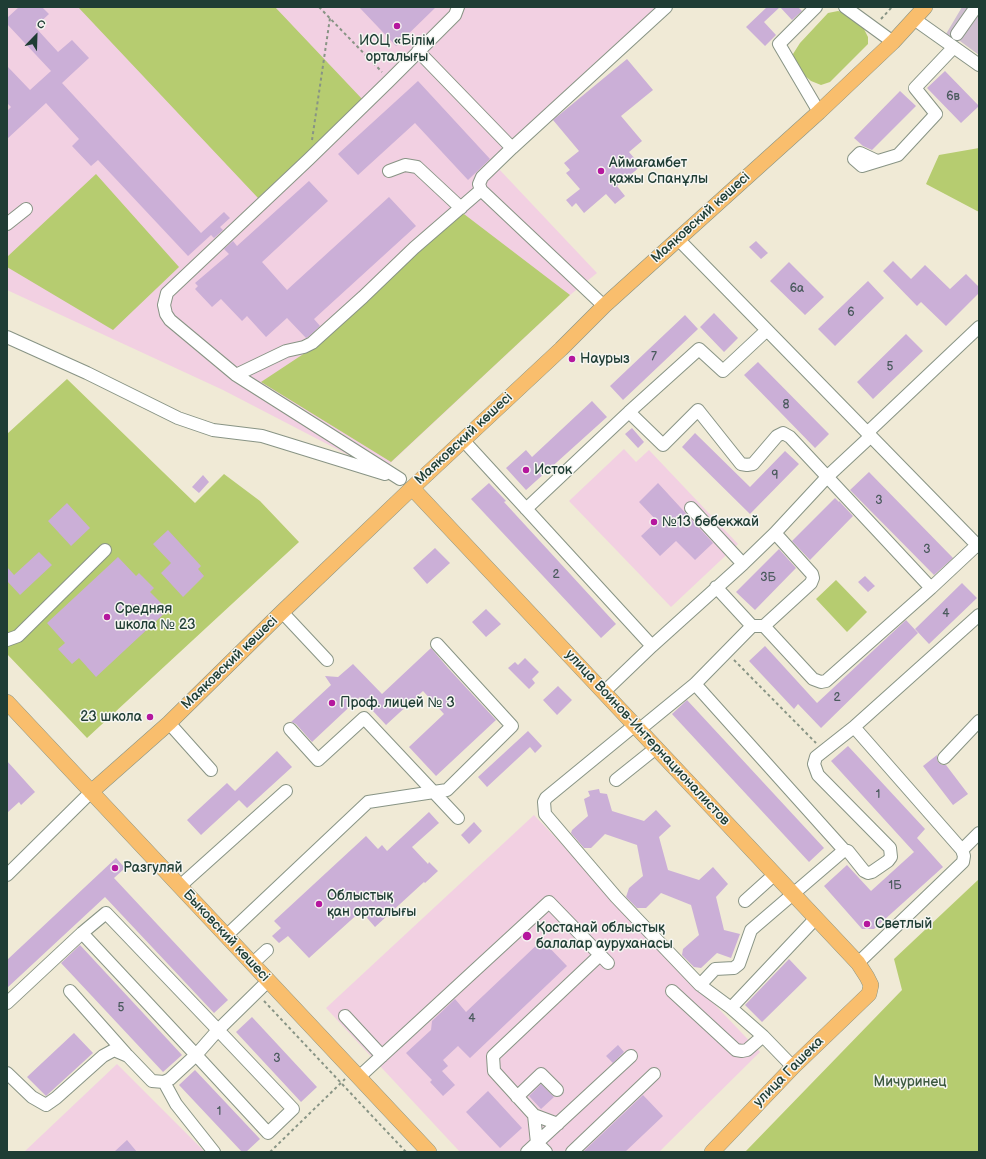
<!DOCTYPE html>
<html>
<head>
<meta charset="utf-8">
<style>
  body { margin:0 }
  #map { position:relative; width:986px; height:1159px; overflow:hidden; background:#f0ead6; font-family:"Balsamiq Sans",sans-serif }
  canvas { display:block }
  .frame { position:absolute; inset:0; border:8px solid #1f3d34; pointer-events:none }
  .north { position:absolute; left:16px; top:16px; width:40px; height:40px; -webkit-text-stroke:3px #f6f6f2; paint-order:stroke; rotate:23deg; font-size:11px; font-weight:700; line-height:16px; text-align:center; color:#1f3d34 }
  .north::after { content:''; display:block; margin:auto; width:14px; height:18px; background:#1f3d34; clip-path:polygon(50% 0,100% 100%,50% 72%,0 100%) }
</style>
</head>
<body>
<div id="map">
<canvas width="986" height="1159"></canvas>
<div class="frame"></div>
<div class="north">С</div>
</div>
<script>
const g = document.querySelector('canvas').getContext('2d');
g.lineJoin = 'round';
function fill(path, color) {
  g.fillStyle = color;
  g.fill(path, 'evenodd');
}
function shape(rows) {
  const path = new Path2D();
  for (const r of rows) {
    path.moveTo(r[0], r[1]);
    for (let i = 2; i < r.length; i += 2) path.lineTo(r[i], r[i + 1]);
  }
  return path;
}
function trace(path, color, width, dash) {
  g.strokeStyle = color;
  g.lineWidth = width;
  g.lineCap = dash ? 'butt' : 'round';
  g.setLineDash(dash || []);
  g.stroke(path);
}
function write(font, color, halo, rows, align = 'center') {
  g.font = font + ' "Balsamiq Sans",sans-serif';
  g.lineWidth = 3;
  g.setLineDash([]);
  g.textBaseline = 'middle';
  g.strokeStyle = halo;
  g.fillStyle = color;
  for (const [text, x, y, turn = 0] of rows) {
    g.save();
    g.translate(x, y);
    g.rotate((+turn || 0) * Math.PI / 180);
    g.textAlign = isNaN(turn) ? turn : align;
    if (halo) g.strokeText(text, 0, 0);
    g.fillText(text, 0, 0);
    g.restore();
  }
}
fill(shape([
  [7,7,673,7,498,168,597,273,570,295,381,472,223,390,7,290],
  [624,449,636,462,649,450,738,544,671,607,569,501],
  [534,815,760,1052,659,1152,460,1152,326,1008],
  [117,1064,205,1152,24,1152]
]), '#f2d0e2');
fill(shape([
  [962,7,979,7,979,55,960,41,946,34]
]), '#cfbed0');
fill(shape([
  [78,7,275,7,363,100,258,198],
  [838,11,849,14,863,27,868,37,868,44,830,82,821,85,811,81,795,67,793,54,800,43,828,13],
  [979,148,979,212,926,184,939,155],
  [96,174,179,267,113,330,7,267,7,257],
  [460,211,570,295,391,462,261,382,314,347],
  [67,379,195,503,224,474,260,501,299,542,87,738,7,654,7,434],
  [836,580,867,612,847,632,816,599],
  [979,879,979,1152,745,1152,902,990,894,959]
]), '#b6cc70');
fill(shape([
  [19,7,42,7,49,14,35,27,58,52,72,40,89,58,62,83,201,233,224,212,230,218,220,227,223,230,214,238,211,235,188,256,98,160,91,166,72,146,79,139,46,103,7,139,7,111,11,107,7,103,7,66,30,90,51,71,7,24,7,18],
  [359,7,436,7,396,46],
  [767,7,780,7,764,22,776,35,765,46,746,27],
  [780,7,798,7,802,11,792,20],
  [627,59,653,90,621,116,642,141,629,152,641,166,617,186,625,196,615,204,606,194,584,213,576,203,572,207,566,200,580,189,566,173,570,170,564,163,579,151,553,120],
  [945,71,979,106,961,123,927,88],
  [418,81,490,159,468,180,415,123,358,175,338,154],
  [900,91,916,106,872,150,863,146,854,138],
  [309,181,328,201,262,262,287,290,389,197,416,226,314,319,320,326,308,337,306,338,287,318,266,337,247,316,242,321,221,299,212,307,195,289,198,286,195,283,229,254,224,249,233,241,237,246],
  [756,241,768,253,761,259,749,247],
  [893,261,911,279,925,265,950,289,966,274,979,287,979,293,946,326,921,302,917,306,883,271],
  [789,262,824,297,805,315,770,281],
  [868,281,884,298,835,346,818,329],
  [714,313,738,338,724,352,700,327],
  [685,315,698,329,623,400,610,386],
  [906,334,923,351,873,399,857,382],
  [758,362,829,434,815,448,744,375],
  [592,401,607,417,526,490,506,468,526,450,532,457],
  [632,428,644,442,638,448,625,434],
  [695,433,750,487,785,451,799,464,750,514,682,447],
  [869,472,953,558,934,575,850,490],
  [203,475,209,482,199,493,192,487],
  [489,483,506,501,504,502,616,624,601,638,471,499],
  [658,483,713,543,695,560,676,541,660,556,641,536,657,521,639,502],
  [835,498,839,502,839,501,853,516,810,560,792,541],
  [67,503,90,528,71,546,48,521],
  [168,530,201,566,198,569,204,576,183,597,161,573,171,563,153,544],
  [435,548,450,563,427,584,413,568],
  [779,549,796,568,755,610,736,592],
  [39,552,52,565,20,595,7,581,7,567,14,575],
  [118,557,136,576,139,573,154,588,150,592,168,610,96,677,79,658,72,664,58,649,65,643,47,623],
  [865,576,875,586,868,592,858,582],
  [962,583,977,598,929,644,915,629],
  [486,609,501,624,486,637,472,622],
  [906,620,918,633,821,728,798,704,794,709,749,661,765,646,817,703],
  [431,648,448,668,496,720,436,776,409,747,444,714,423,691,386,725,360,697,312,742,296,724,291,722,331,685,325,676,338,677,353,664,382,694],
  [525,658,539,672,532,679,535,683,529,689,508,668,515,662,518,665],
  [558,686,572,700,557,715,543,700],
  [687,700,824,848,809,862,672,714],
  [528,731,542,746,535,753,530,747,487,787,478,777],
  [848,746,925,829,917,838,943,867,874,929,862,929,824,886,847,865,871,891,914,852,831,761],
  [277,751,292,767,247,808,239,800,201,835,187,820,227,783,235,791],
  [937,755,937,760,939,763,942,765,946,765,968,794,953,805,923,766],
  [7,761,35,792,21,805,19,802,7,813],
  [599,789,600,793,607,794,612,811,644,821,656,810,671,826,659,837,668,870,699,880,713,867,728,884,716,897,724,930,740,934,731,958,717,953,701,968,694,967,682,955,683,949,699,935,691,905,661,893,646,908,637,908,626,897,629,888,643,876,637,845,605,834,591,848,584,848,571,833,572,830,588,816,584,799,590,796,588,791],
  [429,812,439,823,412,847,428,864,429,862,438,871,425,883,424,882,375,927,361,911,309,958,288,936,279,943,272,936,281,928,274,921,366,836,378,849,382,845,387,851],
  [474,822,482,831,469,844,461,835],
  [116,858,125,868,114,878,228,1000,214,1013,105,897,7,988,7,960],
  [542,940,567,966,470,1058,458,1046,443,1060,448,1066,442,1071,455,1085,443,1096,430,1082,432,1080,406,1053,431,1030,432,1021,455,999,466,1012],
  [80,945,182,1055,163,1072,61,963],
  [789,959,807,978,762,1022,745,1005],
  [252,1017,317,1087,301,1102,236,1032],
  [74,1033,93,1053,46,1096,27,1077],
  [618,1045,624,1052,613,1063,606,1056],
  [195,1070,260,1139,246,1152,242,1152,179,1085],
  [541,1084,554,1097,541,1109,529,1096],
  [488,1091,522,1128,500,1148,466,1112],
  [643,1095,663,1116,625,1152,583,1152],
  [127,1140,137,1152,114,1152]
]), '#cbafd7');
const minor = shape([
  [816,7,779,44,819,112],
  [845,7,893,42],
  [914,19,979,65],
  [957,34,976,7],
  [418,51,512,148],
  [877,161,860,153,854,159,862,166,898,155,936,114,915,88,954,47],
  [389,171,405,165,417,167,461,208],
  [7,224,26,209],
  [678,239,979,547],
  [604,306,481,190,479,184,482,177,512,148,666,7],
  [767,330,723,371,699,349,629,412,663,445,698,410,741,464,747,465,753,464,777,436,783,433,790,437,931,588],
  [7,337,87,373,178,418,213,430,262,436,385,474],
  [236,375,286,351,304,347,312,343,363,297,414,248,481,190],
  [868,432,979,327],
  [463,440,652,646],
  [400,479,236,375,170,320,166,314,164,305,167,293,309,159,389,81,455,15,458,7],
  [691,508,743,564],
  [526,509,629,412],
  [716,587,752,626],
  [282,612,327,660],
  [764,626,811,583,813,578,812,574,775,533],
  [7,640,18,636,105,550],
  [695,684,844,850],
  [604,692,652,646,743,564,775,533,828,476,871,436],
  [169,723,211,770],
  [635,725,546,798,544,802,545,814,616,897,700,985,731,1008,763,1036,793,1067],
  [854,727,962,850,964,856,963,862,858,963],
  [290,729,318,760,364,718,458,818],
  [640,729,695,684,752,626,764,626,813,679,821,682,826,681,931,588,977,545],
  [944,758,979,721],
  [616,780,656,748],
  [962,850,979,833],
  [7,875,91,792],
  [180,886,286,791],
  [745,901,775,874],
  [226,936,368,802,447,790,512,726,437,644],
  [252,964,267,950],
  [700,985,715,969,734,968,739,964,751,930,842,852,844,850,848,851,864,871,868,873,872,872,888,861,891,857,890,848,818,775,814,764,816,757,854,727,979,615],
  [70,991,126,1054],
  [672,991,736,1050,742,1051,747,1050,763,1036],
  [7,1003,82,933,106,913,218,1030,293,1109,268,1133,196,1055,218,1030,268,981],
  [731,1008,816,918],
  [345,1016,382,1056],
  [7,1073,32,1097,46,1105,56,1098,103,1056,114,1050,128,1056,152,1081,164,1082,170,1079,196,1055,82,933],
  [359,1077,549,902,608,963],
  [164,1082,176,1104,214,1152],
  [517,1097,541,1074,557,1090],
  [534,1115,558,1124],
  [527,1152,631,1056],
  [546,1152,537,1143,534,1115,494,1071,493,1056,600,955],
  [572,1152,654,1074]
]);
const major = shape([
  [412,488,858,963,867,977,871,985,869,994,793,1067,712,1152],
  [7,702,429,1152],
  [91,792,169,723,282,612,412,488,561,349,604,306,819,112,893,42,925,7]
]);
trace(minor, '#889485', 14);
trace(major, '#889485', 16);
trace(shape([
  [319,7,382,72],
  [881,19,892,7],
  [312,140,330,18],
  [734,660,816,743],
  [264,1001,406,1152],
  [270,1152,345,1079]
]), '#889485', 2, [3, 3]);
trace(minor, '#fff', 12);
trace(major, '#f9be6d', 15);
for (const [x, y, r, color] of [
  [397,26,4,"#b5179e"],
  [601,171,4,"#b5179e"],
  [572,359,4,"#b5179e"],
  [526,470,4,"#b5179e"],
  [654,522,4,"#b5179e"],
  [107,617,4,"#b5179e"],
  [332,703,4,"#b5179e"],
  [150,717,4,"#b5179e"],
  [115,868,4,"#b5179e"],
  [319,904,4,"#b5179e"],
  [867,924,4,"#b5179e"],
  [527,936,5,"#b5179e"]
]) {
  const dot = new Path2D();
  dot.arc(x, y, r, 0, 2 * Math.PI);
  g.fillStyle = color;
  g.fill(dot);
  trace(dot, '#f6f6f2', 1.5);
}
write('12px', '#4a5a5d', null, [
  ["6в",953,97],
  ["6а",797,289],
  ["6",851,313],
  ["7",654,357],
  ["5",890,367],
  ["8",786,405],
  ["9",775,476],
  ["3",879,501],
  ["3",927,550],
  ["2",556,575],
  ["3Б",768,578],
  ["4",946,614],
  ["2",837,698],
  ["1",878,795],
  ["1Б",895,886],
  ["5",121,1008],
  ["4",472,1019],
  ["3",277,1059],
  ["1",219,1112]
]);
write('14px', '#1f3d34', '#f6f6f2', [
  ["ИОЦ «Білім",397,41,"center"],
  ["орталығы",397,57,"center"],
  ["Аймағамбет",609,163],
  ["қажы Спанұлы",609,179],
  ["Наурыз",580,359],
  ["Исток",534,470],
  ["№13 бөбекжай",662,522],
  ["Средняя",115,609],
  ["школа № 23",115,625],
  ["Проф. лицей № 3",340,703],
  ["23 школа",142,717,"right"],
  ["Разгуляй",123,868],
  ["Облыстық",327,896],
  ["қан орталығы",327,912],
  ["Светлый",875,924],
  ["Қостанай облыстық",536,928],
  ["балалар ауруханасы",536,944]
], 'left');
write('14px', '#1f3d34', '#f6f6f2', [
  ["Маяковский көшесі",701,218,-42],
  ["Маяковский көшесі",464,439,-43],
  ["Маяковский көшесі",230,663,-44],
  ["улица Воинов-Интернационалистов",647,738,47],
  ["Быковский көшесі",226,936,47],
  ["улица Гашека",789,1072,-45]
]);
write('14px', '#3d5a40', '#f6f6f2', [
  ["Мичуринец",910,1082]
]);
</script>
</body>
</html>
